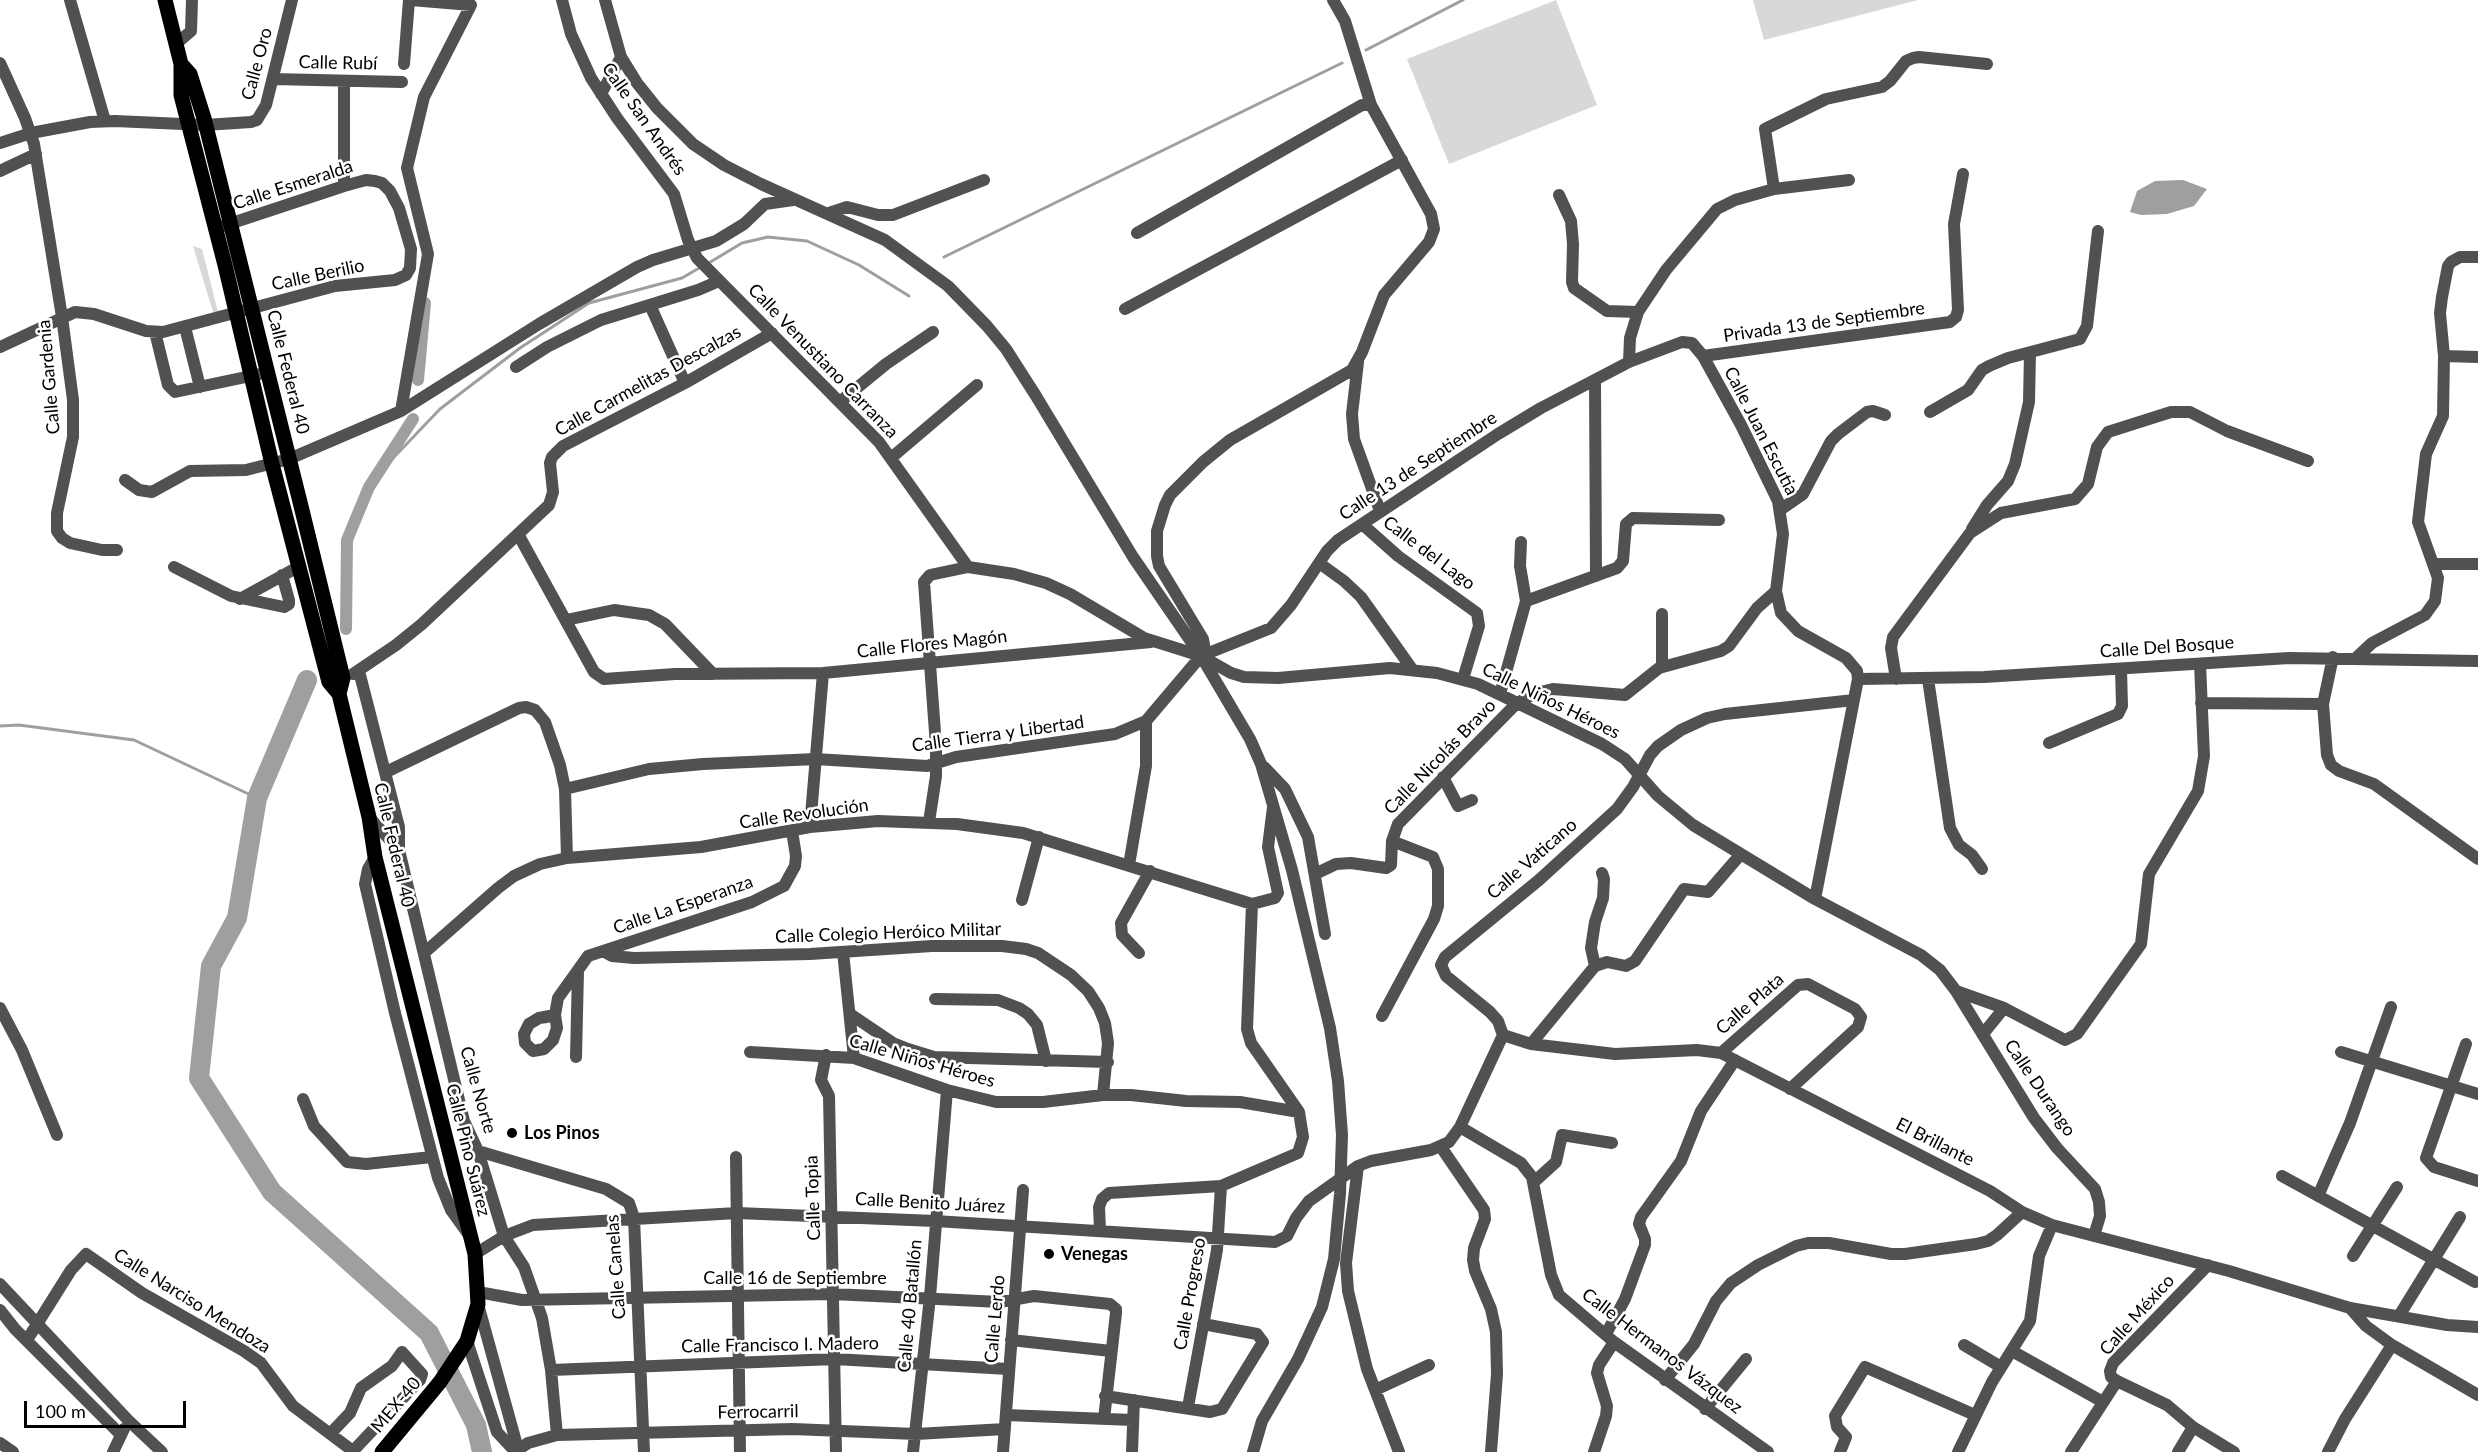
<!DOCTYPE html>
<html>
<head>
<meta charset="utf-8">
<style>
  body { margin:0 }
  #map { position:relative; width:2478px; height:1452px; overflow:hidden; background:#fff; font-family:Lato,sans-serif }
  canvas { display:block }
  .scale { position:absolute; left:24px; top:1401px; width:162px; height:27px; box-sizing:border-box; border:3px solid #000; border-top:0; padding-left:8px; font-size:18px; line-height:21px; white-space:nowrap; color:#000; -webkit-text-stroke:4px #fff; paint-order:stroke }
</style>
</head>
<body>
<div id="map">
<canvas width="2478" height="1452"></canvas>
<div class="scale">100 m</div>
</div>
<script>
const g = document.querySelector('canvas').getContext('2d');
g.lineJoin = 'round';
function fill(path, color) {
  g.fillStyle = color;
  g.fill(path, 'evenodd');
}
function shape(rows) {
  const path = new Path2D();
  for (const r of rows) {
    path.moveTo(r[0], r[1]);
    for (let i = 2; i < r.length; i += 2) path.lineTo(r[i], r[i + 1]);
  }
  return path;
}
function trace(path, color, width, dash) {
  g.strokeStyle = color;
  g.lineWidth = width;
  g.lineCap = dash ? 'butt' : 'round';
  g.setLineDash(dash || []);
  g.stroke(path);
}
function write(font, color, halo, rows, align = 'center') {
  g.font = font + ' Lato,sans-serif';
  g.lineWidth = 5;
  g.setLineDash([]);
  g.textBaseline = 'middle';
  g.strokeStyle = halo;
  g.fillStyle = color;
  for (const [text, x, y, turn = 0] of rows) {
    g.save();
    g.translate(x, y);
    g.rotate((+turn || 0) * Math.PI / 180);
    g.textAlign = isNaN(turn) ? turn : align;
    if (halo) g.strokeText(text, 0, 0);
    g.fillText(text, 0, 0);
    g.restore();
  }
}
fill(shape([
  [1556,0,1597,105,1449,164,1407,59],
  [1753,0,1918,0,1764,40],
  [193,246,202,249,218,312,213,312]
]), '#d8d8d8');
fill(shape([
  [2183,180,2207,189,2194,206,2167,214,2141,215,2130,212,2137,191,2155,181]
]), '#9f9f9f');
trace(shape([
  [1366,50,1463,0],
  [944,257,1342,63],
  [707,264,742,243,768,237,807,241,859,265,909,296],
  [375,477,440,409,520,348,589,303,682,278,701,267],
  [0,726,19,725,134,740,257,798]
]), '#9f9f9f', 3);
trace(shape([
  [418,380,425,303],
  [346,629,347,540,369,487,413,419]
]), '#9f9f9f', 12);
trace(shape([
  [307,680,257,798,237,918,211,966,199,1078,272,1192,429,1333,476,1425,482,1452]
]), '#9f9f9f', 20);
trace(shape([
  [70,0,105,121],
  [562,0,571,34,591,78,617,118,674,194,688,240,697,258,879,442,968,567,1014,574,1046,583,1070,594,1144,638,1201,656,1231,673,1244,677,1278,678,1390,668,1437,673,1478,684,1602,744,1625,759,1658,796,1693,825,1815,899,1921,955,1940,970,1956,991,2034,1118,2057,1148,2095,1189,2099,1202,2100,1216,2094,1236],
  [605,0,621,57,637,83,657,108,693,144,724,165,761,184,885,240,948,286,987,326,1006,349,1036,396,1133,557,1201,656,1250,739,1261,764,1292,870,1330,1028,1338,1081,1342,1135,1340,1194,1334,1259,1322,1307,1298,1359,1262,1421,1253,1452],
  [176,44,191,31,192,0],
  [0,63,25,118,34,144,62,317,73,400,73,437,57,513,57,531,62,538,70,543,102,550,117,550],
  [404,64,409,0],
  [273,79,402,82],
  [344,81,344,186],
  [601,94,621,57],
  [0,143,31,133,90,122,115,121,205,125,251,122,257,120,266,105,292,0],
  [0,171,36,154],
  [1774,189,1765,129,1826,99,1882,87,1890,81,1906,61,1913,58,1919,57,1987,64],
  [1559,195,1571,221,1573,244,1572,282,1574,288,1607,311,1638,312],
  [829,213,847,207,878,215,893,215,984,180],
  [1137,233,1362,105,1371,105],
  [650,305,685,383],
  [1125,309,1402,160],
  [185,327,200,387],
  [155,332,168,385,175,392,260,374],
  [0,347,75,312,94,314,146,331,163,332,335,286,395,280,406,275,410,268,411,249,399,208,390,191,382,183,375,181,366,180,344,186,223,226],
  [1703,356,1950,322,1956,317,1958,310,1954,224,1963,174],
  [2444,356,2478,357],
  [1358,362,1352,414,1354,439,1380,511],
  [1629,362,1630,338,1638,312,1666,270,1717,209,1735,200,1774,189,1849,180],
  [516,367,547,347,601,320,698,290,719,281],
  [1595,380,1596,576],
  [841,401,886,364,933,332],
  [401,411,428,254,407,168,424,97,471,5,411,0],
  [1930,412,1968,390,1982,370,1989,366,2008,358,2080,339,2087,326,2098,231],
  [891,458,977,385],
  [125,480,139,490,152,492,190,471,246,470,289,459,401,411,539,324,637,267,653,260,716,241,744,224,765,204,793,200],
  [1780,510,1803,494,1831,441,1838,434,1867,412,1873,411,1885,415],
  [1362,524,1398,556,1477,613,1479,626,1463,679],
  [1972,529,1987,505,2008,481,2015,464,2029,402,2030,353],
  [518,534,594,672,604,679,675,674,823,673,1151,642],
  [1319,563,1344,581,1361,597,1412,669],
  [2434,564,2478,564],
  [174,567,231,596,284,607,289,604,289,600,282,575],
  [240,599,298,567],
  [1526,601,1617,568,1623,561,1626,524,1633,518,1719,520],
  [1662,614,1662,666],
  [566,620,614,610,649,615,665,624,713,674],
  [1201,656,1271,628,1291,605,1327,551,1338,540,1498,434,1541,408,1629,362,1682,342,1692,343,1703,356,1741,425,1778,501,1783,534,1776,591,1781,613,1798,631,1846,658,1857,671,1858,679,1815,899],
  [2333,657,2323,704,2327,755,2331,765,2339,771,2374,784,2478,859],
  [2356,658,2372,643,2425,615,2435,601,2438,578,2418,522,2426,454,2443,416,2444,356,2440,313,2442,297,2448,266,2451,262,2460,257,2478,257],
  [359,671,399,827,399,850,464,1121,478,1151,504,1236,524,1267,542,1318,551,1370,557,1435],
  [353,674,396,645,422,624,549,505,553,492,550,463,552,457,563,446,685,383,772,333],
  [1858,679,1984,677,2289,658,2478,661],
  [1896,679,1891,648,1893,637,1970,533,2001,513,2075,499,2088,484,2097,447,2108,432,2171,412,2190,412,2227,431,2308,461],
  [1928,679,1950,828,1959,845,1972,855,1982,869],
  [1500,694,1526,601,1520,566,1521,542],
  [2201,703,2323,704],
  [2049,743,2118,714,2122,706,2121,669],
  [1264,767,1285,789,1308,837,1325,934],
  [386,772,519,708,526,707,535,710,545,722,560,765,565,789,567,858],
  [1443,777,1458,806,1472,800],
  [565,789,649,769,703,764,816,759,927,766,956,757,1115,734,1146,721,1201,656,1204,645,1203,639,1159,566,1157,556,1157,531,1165,505,1170,495,1203,462,1230,440,1352,370,1362,352,1384,295,1429,242,1434,229,1431,214,1371,105,1345,21,1333,0],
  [369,817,399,850],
  [929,822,936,776,936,746,924,582,930,575,968,567],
  [810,827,823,673],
  [375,857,368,869,365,884,395,1013,438,1178,451,1210,469,1235],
  [1129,865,1146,766,1146,721],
  [1315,874,1336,864,1351,863,1386,868,1391,865,1392,841,1398,824,1517,703,1536,693,1553,689,1625,695,1659,668,1721,651,1729,646,1757,608,1776,591],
  [1022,900,1039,837],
  [603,951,612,956,634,958,810,954,932,946,1002,946,1026,949,1038,953,1071,975,1088,991,1099,1008,1105,1023,1108,1043,1103,1095],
  [843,952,854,1058],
  [424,953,498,888,514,876,540,864,567,858,701,847,810,827,878,821,957,824,1023,833,1252,904,1275,898,1278,893,1268,847,1273,807],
  [1139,953,1122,935,1121,923,1150,871],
  [1595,966,1591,948,1595,922,1603,898,1604,879,1602,873],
  [1956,991,2004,1008,2065,1040,2077,1034,2141,944,2149,874,2198,791,2204,756,2200,664],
  [935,999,998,1000,1019,1008,1028,1014,1037,1025,1046,1061],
  [0,1008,22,1050,57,1135],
  [850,1014,893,1043,908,1049,934,1057,1108,1062],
  [1382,1016,1434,919,1438,906,1438,869,1433,857,1392,841],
  [539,1018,547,1017,555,1015,539,1018,529,1024,524,1034,525,1043,533,1051,544,1049,553,1040,557,1028,555,1015,558,998,588,956,752,902,784,886,795,866,796,856,792,831],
  [1983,1034,2004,1008],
  [1503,1035,1531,1044,1615,1054,1697,1050,1721,1053,1990,1191,2022,1212,2052,1225,2229,1271,2350,1308,2447,1325,2478,1327],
  [1503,1035,1498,1021,1490,1012,1446,976,1441,965,1445,957,1539,880,1617,809,1633,787,1650,755,1658,746,1681,730,1707,718,1725,714,1854,700],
  [1531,1044,1595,966,1607,962,1626,966,1635,961,1684,889,1708,892,1741,854],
  [2466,1044,2426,1158,2434,1167,2478,1181],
  [750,1052,854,1058,947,1090,996,1102,1043,1102,1103,1095,1131,1095,1186,1101,1240,1102,1299,1112],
  [2341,1052,2478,1094],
  [1721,1053,1798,985,1808,984,1855,1009,1861,1017,1858,1027,1790,1089],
  [826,1055,821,1080,829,1096,836,1452],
  [576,1057,578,971],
  [303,1099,314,1126,347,1162,366,1164,432,1157],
  [1460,1127,1521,1163,1532,1177,1551,1275,1559,1295,1614,1342,1768,1452],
  [1441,1147,1484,1210,1485,1219,1474,1248,1473,1260,1475,1271,1491,1309,1496,1332,1497,1374,1491,1452],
  [478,1151,606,1189,629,1203,634,1218,644,1452],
  [736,1157,740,1452],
  [1358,1166,1346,1263,1348,1291,1367,1369,1399,1452],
  [2282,1176,2475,1282],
  [1534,1182,1556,1162,1562,1135,1612,1143],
  [2318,1196,2350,1123,2391,1007],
  [1100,1230,1099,1207,1102,1199,1109,1193,1221,1186,1298,1153,1303,1137,1299,1112,1251,1043,1247,1029,1252,904],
  [475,1254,504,1236,533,1225,737,1213,935,1221,1275,1242,1287,1236,1296,1218,1309,1201,1358,1166,1371,1161,1431,1150,1449,1142,1460,1127,1503,1035],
  [2353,1256,2397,1187],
  [2208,1265,2113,1363,2110,1371,2111,1377,2117,1381,2167,1405,2193,1427,2234,1452],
  [0,1284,128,1420,162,1452],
  [478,1292,522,1300,833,1294,1000,1302,1034,1296,1110,1304,1116,1309,1116,1313,1104,1419],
  [478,1304,518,1449],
  [2350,1308,2366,1326,2392,1345,2478,1395],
  [0,1310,15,1329,121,1435],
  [2399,1316,2460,1217],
  [1606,1334,1625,1299,1645,1245,1645,1239,1639,1224,1641,1217,1681,1161,1701,1111,1735,1060],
  [27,1340,71,1270,86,1254,142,1293,244,1351,261,1363,293,1406,353,1451],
  [1011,1340,1111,1351],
  [467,1341,497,1432,512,1448,518,1449],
  [1964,1345,2001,1367],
  [2012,1351,2103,1402],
  [551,1370,835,1359,1008,1369],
  [1665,1380,1694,1344,1716,1301,1731,1283,1758,1265,1796,1246,1808,1243,1829,1243,1891,1254,1905,1254,1976,1244,1988,1241,1997,1235,2022,1212],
  [1375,1390,1429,1365],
  [1105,1396,1210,1412,1222,1409,1263,1342,1257,1334,1203,1324],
  [1188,1407,1217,1250,1221,1186],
  [1705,1409,1746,1359],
  [1006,1415,1133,1420],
  [330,1434,350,1413,361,1388,392,1366,402,1352,422,1374,420,1380,352,1452],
  [0,1443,13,1452],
  [113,1452,124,1429],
  [515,1452,528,1443,557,1435,793,1429,916,1434,1005,1429],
  [913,1452,930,1297,947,1090],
  [1003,1452,1023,1190],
  [1132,1452,1134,1400],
  [1594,1452,1606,1416,1607,1406,1597,1373,1599,1365,1614,1342],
  [1840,1452,1846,1437,1837,1427,1835,1416,1865,1367,1975,1415],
  [1958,1452,1992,1382,2030,1321,2039,1256,2052,1225],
  [2071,1452,2117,1381],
  [2178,1452,2193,1427],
  [2328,1452,2345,1419,2392,1345]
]), '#515151', 12);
trace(shape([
  [165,0,181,64,181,95,225,265,272,464,329,682,339,694],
  [181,64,190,74,204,118,301,506,343,678,339,694,369,817,375,857,475,1254,478,1304,467,1341,440,1382,382,1452]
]), '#000', 15);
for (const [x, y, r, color] of [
  [512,1133,6,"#000"],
  [1049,1254,6,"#000"]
]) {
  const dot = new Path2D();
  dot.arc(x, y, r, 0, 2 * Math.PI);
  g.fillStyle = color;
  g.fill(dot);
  trace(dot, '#fff', 2);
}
write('18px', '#000', '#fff', [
  ["Calle Rubí",338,63,1],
  ["Calle Oro",257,64,-75],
  ["Calle San Andrés",644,119,55],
  ["Calle Esmeralda",293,185,-18],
  ["Calle Berilio",318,275,-12],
  ["Privada 13 de Septiembre",1824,322,-8],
  ["Calle Venustiano Carranza",823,361,46],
  ["Calle Federal 40",288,372,76],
  ["Calle Gardenia",49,377,-95],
  ["Calle Carmelitas Descalzas",648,381,-29],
  ["Calle Juan Escutia",1761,431,63],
  ["Calle 13 de Septiembre",1418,466,-33],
  ["Calle del Lago",1429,553,37],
  ["Calle Flores Magón",932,644,-6],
  ["Calle Del Bosque",2167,647,-4],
  ["Calle Niños Héroes",1551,701,26],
  ["Calle Tierra y Libertad",998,734,-8],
  ["Calle Nicolás Bravo",1440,757,-46],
  ["Calle Revolución",804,814,-8],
  ["Calle Federal 40",394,845,77],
  ["Calle Vaticano",1532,859,-41],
  ["Calle La Esperanza",683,905,-19],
  ["Calle Colegio Heróico Militar",888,933,-2],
  ["Calle Plata",1750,1004,-41],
  ["Calle Niños Héroes",922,1061,16],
  ["Calle Durango",2040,1088,56],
  ["Calle Norte",478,1090,74],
  ["El Brillante",1935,1142,27],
  ["Calle Pino Suárez",468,1150,76],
  ["Calle Topia",813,1198,-92],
  ["Calle Benito Juárez",930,1203,3],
  ["Calle Canelas",616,1267,-94],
  ["Calle 16 de Septiembre",795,1278],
  ["Calle Progreso",1190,1294,-80],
  ["Calle Narciso Mendoza",192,1301,32],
  ["Calle 40 Batallón",910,1306,-85],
  ["Calle México",2137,1315,-48],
  ["Calle Lerdo",995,1319,-85],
  ["Calle Francisco I. Madero",780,1345,-1],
  ["Calle Hermanos Vázquez",1662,1351,37],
  ["MEX-40",396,1405,-50],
  ["Ferrocarril",758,1412,-1]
]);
write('bold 18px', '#000', '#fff', [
  ["Los Pinos",524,1133],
  ["Venegas",1061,1254]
], 'left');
</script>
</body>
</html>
